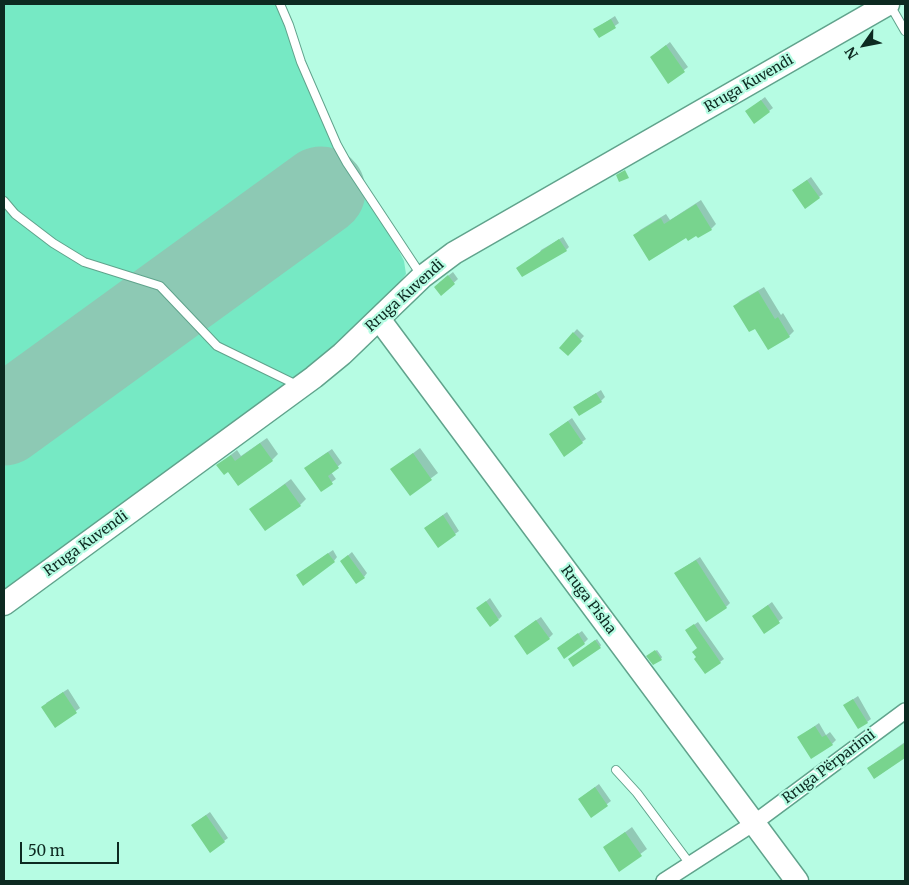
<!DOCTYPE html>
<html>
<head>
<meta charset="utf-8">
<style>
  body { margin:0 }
  #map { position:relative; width:909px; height:885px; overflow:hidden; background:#b6fce3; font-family:Merriweather,serif }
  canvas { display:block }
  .frame { position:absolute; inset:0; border:5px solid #0d2a21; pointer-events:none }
  .north { position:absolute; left:839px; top:20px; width:50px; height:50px; -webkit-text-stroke:4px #b6fce3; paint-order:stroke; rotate:237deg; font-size:14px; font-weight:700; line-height:20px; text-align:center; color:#0d2a21 }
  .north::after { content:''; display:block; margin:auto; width:18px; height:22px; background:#0d2a21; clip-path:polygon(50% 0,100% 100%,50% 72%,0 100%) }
  .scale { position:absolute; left:20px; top:842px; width:99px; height:22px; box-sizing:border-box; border:2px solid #0d2a21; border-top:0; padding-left:6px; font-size:15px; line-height:18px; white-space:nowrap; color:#0d2a21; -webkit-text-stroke:4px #b6fce3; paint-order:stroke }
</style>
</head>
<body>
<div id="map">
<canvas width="909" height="885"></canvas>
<div class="frame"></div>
<div class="north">N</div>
<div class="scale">50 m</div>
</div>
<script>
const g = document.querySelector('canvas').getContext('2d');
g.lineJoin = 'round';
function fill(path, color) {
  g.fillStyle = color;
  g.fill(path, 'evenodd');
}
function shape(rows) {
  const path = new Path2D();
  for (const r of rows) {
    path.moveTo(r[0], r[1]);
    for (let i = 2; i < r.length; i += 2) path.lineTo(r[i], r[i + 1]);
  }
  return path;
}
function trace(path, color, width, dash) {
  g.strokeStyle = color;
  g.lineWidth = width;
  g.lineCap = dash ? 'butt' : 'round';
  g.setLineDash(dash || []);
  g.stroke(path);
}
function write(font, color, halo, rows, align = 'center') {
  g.font = font + ' Merriweather,serif';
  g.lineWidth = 4.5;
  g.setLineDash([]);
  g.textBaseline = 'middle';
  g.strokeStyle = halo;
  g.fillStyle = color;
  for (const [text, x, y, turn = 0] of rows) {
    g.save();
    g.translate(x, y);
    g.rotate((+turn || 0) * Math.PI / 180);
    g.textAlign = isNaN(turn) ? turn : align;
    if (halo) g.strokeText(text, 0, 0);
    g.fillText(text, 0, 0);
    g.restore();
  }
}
fill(shape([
  [4,4,277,4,300,70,341,164,394,241,404,261,406,274,392,292,333,351,4,599]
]), '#76e9c4');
fill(shape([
  [615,16,619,23,599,37,595,29],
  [670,42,688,67,668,82,651,57],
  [765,97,773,108,769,111,747,111],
  [811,177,823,194,819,197,797,187],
  [701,200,716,224,711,229,687,236,635,235,640,230,666,214,670,220],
  [563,237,569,247,566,250,539,254,541,250],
  [453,272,458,279,441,294,439,283],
  [764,287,781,315,783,313,794,331,789,336,755,327,735,306,740,301],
  [577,329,584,336,567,354,560,348],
  [601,390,605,397,601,401,574,407],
  [572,418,586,439,582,442,550,434],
  [267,438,278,454,272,460,228,471,218,465,237,450,241,456],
  [420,448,438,473,410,494,392,469],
  [332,449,342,463,331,472,336,479,321,490,310,464],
  [291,479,306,499,300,505,251,509],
  [447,512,459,531,438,546,425,528],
  [333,550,337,557,334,561,301,572],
  [352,552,367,573,364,577,345,558],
  [700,557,730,603,726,607,680,570],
  [490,598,502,616,499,619,478,608],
  [772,602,783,618,764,632,753,616],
  [541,617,553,634,549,638,519,632],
  [698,622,724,659,720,662,698,648,687,630],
  [582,631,588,639,584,643,562,645],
  [597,639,601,645,600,647,571,658],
  [657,650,662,657,661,659,649,655],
  [68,689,80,708,55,726,46,703],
  [858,696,871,719,867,722,849,702],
  [819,723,826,735,830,732,836,740,832,744,799,737],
  [905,742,905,757,875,778,868,768],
  [599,784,611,801,591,816,583,796],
  [210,812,228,838,224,841,192,825],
  [632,827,647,849,619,870,604,848]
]), '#0003');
trace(shape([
  [4,421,321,191]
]), '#8dc9b4', 89);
fill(shape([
  [611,19,616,28,599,38,593,29],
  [666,45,685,72,668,84,650,57],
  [761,100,770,112,754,124,745,111],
  [625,170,629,178,619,182,616,175],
  [807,180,820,198,805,209,792,190],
  [696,204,712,230,698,238,696,236,688,241,686,238,649,261,633,235,661,218,664,224],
  [559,239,567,251,522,277,516,268],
  [448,275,455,284,441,296,434,287],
  [758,291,775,319,778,317,790,337,768,350,755,329,749,332,733,306],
  [573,332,582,341,568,356,559,348],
  [596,393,602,402,579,416,573,407],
  [568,421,583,443,564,457,549,434],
  [260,443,273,461,238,486,228,472,224,475,216,465,231,455,235,461],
  [328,452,339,468,328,476,333,484,321,492,304,468],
  [413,453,432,480,410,496,390,469],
  [285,484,301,506,265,531,249,509],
  [443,515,456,535,438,548,424,528],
  [328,553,335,562,303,586,296,575],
  [348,555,365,578,356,584,340,561],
  [696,560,727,608,706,622,674,573],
  [486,601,499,620,490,627,476,608],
  [768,605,780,623,764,634,752,616],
  [536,620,550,639,527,655,514,636],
  [694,624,721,663,705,674,694,659,696,657,692,652,697,648,685,630],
  [578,633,585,644,564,659,557,648],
  [595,640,601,648,573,667,568,659],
  [655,650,662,660,653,665,646,656],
  [63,692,77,713,55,728,41,707],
  [853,699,868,723,858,729,843,705],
  [815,726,822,737,826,735,833,745,811,759,797,737],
  [905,743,905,758,874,779,867,768],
  [595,787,608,806,591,818,578,799],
  [206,815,225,842,210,853,191,825],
  [625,832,642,856,619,872,603,847]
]), '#78d48e');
const lane = shape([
  [280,4,289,25,301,62,337,145,347,163,421,275],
  [890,5,905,31],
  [4,201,15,214,53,243,84,262,160,286,217,346,297,385],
  [616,770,637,793,690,864]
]);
const street = shape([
  [664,881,754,823,905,711]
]);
const secondary = shape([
  [379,319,797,881],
  [4,604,314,377,342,354,422,277,454,253,888,4]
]);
trace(lane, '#60a38c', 10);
trace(street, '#60a38c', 18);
trace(secondary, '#60a38c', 25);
trace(lane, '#fff', 8);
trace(street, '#fff', 15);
trace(secondary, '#fff', 22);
write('14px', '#0d2a21', '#b6fce3', [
  ["Rruga Kuvendi",749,84,-30],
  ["Rruga Kuvendi",405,296,-42],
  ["Rruga Kuvendi",86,544,-36],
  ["Rruga Pisha",588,600,53],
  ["Rruga Përparimi",829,767,-37]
]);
</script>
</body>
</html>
